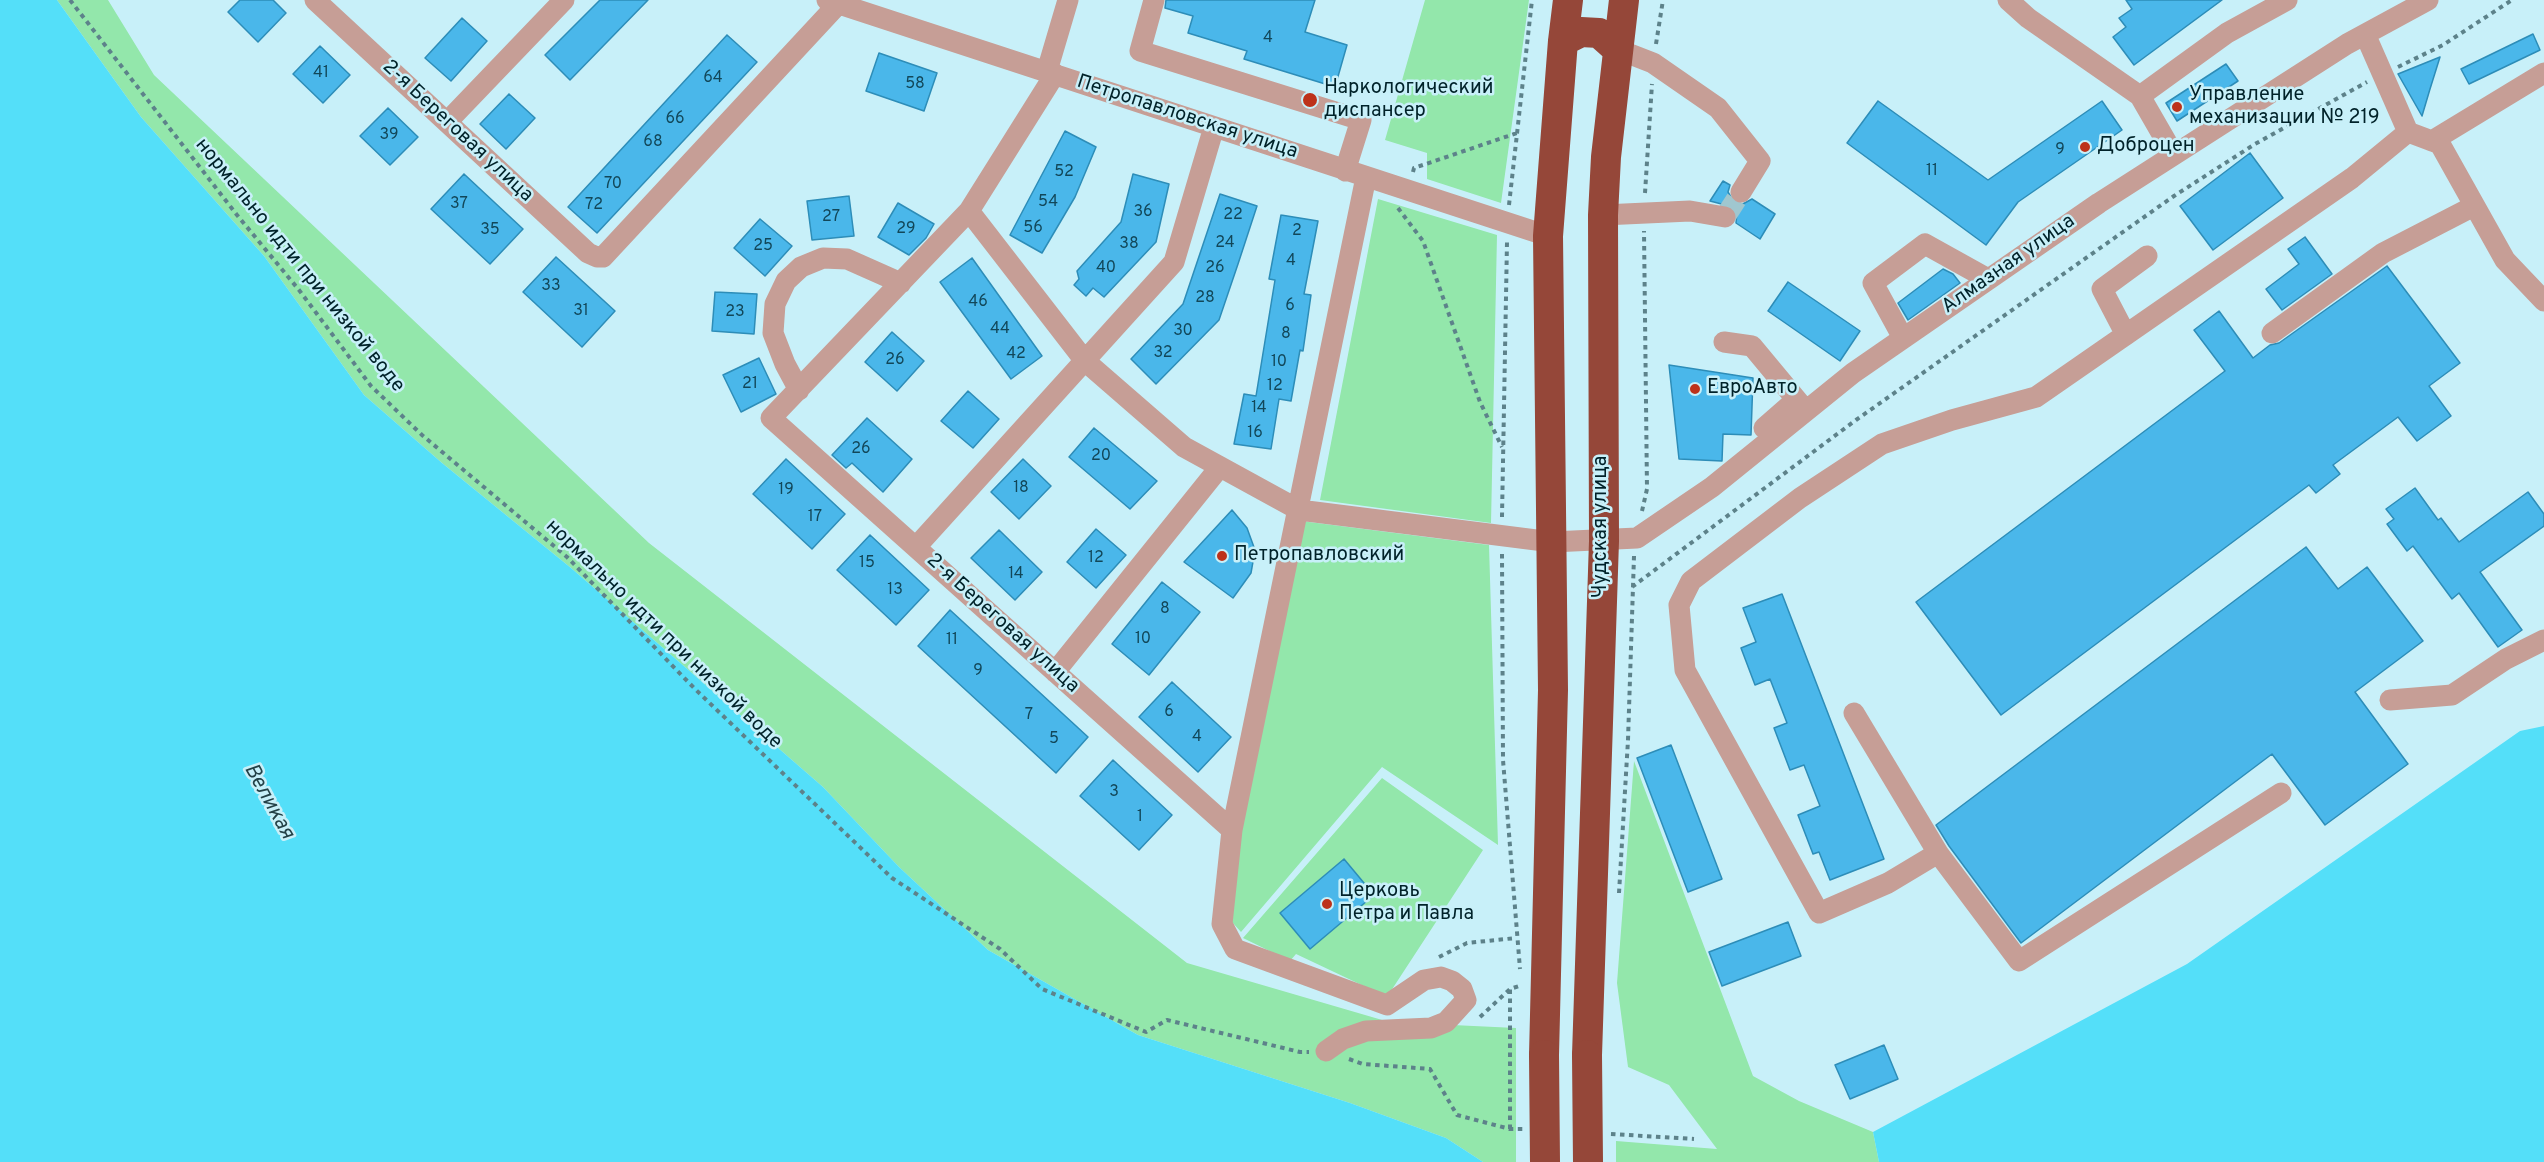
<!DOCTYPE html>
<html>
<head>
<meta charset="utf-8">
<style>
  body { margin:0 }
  canvas { display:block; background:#c8f0f9 }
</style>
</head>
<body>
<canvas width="2544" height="1162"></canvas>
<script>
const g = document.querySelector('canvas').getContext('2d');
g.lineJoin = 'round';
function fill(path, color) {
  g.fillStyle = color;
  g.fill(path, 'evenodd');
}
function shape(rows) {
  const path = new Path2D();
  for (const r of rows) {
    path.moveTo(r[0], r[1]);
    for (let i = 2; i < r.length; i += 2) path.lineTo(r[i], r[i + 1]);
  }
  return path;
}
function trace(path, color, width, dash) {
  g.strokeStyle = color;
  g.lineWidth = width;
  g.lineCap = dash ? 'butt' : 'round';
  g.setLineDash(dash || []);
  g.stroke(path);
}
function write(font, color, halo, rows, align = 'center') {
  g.font = font + ' Overpass,sans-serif';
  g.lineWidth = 5;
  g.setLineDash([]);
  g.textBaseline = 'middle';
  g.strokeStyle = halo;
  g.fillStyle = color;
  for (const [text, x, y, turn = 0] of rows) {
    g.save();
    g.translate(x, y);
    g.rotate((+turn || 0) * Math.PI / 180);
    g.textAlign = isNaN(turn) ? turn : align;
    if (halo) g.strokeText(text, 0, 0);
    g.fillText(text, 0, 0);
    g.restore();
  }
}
fill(shape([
  [57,0,108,0,154,75,649,543,1187,963,1389,1022,1516,1028,1516,1162,1483,1162,1446,1138,1350,1103,1138,1035,988,950,899,867,823,787,571,568,442,463,364,395,264,256,141,117],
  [1425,0,1529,0,1501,203,1427,179,1427,153,1385,140],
  [1378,199,1497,235,1491,523,1320,500],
  [1301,521,1489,545,1498,845,1382,767,1241,932,1224,913],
  [1634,761,1753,1076,1799,1101,1873,1132,1879,1162,1616,1162,1616,1141,1717,1149,1669,1085,1628,1067,1617,983],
  [1382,778,1483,850,1387,997,1296,954,1290,961,1243,938]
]), '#93e7ab');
fill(shape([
  [0,0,57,0,141,117,264,256,364,395,442,463,571,568,823,787,899,867,988,950,1138,1035,1350,1103,1446,1138,1483,1162,0,1162],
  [2544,726,2544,1162,1879,1162,1873,1132,2187,964,2520,731]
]), '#54dff9');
const building = shape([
  [240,0,273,0,286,13,258,42,228,12,240,0],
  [600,0,648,0,570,80,545,55,600,0],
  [1166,0,1315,0,1305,32,1347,45,1335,87,1244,59,1247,51,1188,33,1193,16,1165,8,1166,0],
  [2126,0,2222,0,2134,65,2113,37,2126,27,2119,18,2132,9,2126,0],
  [462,18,487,41,451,81,425,58,462,18],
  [2533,34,2540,50,2469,84,2461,69,2533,34],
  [727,35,757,62,597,233,568,207,727,35],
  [320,46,350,75,323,103,293,74,320,46],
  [879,53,937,73,924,111,866,91,879,53],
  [2440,57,2430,89,2422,116,2398,74,2440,57],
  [2226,64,2238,81,2177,121,2166,103,2226,64],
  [509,94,535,118,506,149,480,124,509,94],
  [1878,101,1988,180,2102,101,2122,130,2018,202,1986,245,1847,143,1878,101],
  [388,108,418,137,390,165,360,136,388,108],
  [1065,131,1096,147,1075,197,1042,253,1010,235,1065,131],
  [2250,153,2283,198,2213,250,2180,206,2250,153],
  [464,174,523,229,490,264,431,209,464,174],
  [1133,174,1169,184,1156,242,1104,297,1093,288,1086,296,1074,285,1079,279,1077,271,1121,222,1133,174],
  [1723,181,1730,185,1728,192,1734,202,1741,205,1752,199,1775,214,1760,239,1736,223,1737,213,1733,207,1710,201,1723,181],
  [1220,194,1257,206,1238,264,1219,320,1156,384,1131,359,1183,304,1220,194],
  [849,196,854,236,812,240,807,201,849,196],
  [898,203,934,224,926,238,909,255,878,237,898,203],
  [1281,215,1318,221,1304,294,1311,295,1303,351,1300,350,1291,401,1279,399,1271,449,1234,444,1244,394,1256,396,1275,280,1269,279,1281,215],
  [760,219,792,246,765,276,734,248,760,219],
  [2305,237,2332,274,2282,310,2266,289,2299,264,2288,249,2305,237],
  [556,257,615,311,582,347,523,292,556,257],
  [972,258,1042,356,1011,379,940,282,972,258],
  [2387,266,2460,363,2429,386,2451,416,2417,441,2398,417,2333,465,2340,474,2316,493,2309,485,2001,715,1916,602,2225,371,2194,330,2219,311,2253,358,2270,345,2279,343,2387,266],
  [1943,269,1953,274,1960,283,1908,320,1898,303,1943,269],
  [1788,282,1860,331,1840,361,1768,311,1788,282],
  [715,292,757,294,754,334,712,331,715,292],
  [892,332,924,361,897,391,865,362,892,332],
  [759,358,776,394,741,412,723,375,759,358],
  [1669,365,1753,378,1751,435,1723,434,1722,461,1679,459,1669,365],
  [968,391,999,419,973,448,941,421,968,391],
  [867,418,912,459,883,492,852,463,846,468,832,455,867,418],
  [1094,428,1157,481,1130,509,1069,457,1094,428],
  [786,459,845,514,812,549,753,494,786,459],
  [1023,459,1051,486,1019,519,991,492,1023,459],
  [2415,488,2438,520,2441,518,2459,542,2528,492,2544,514,2544,526,2480,572,2522,630,2498,647,2459,593,2452,599,2413,546,2407,551,2387,524,2394,519,2386,509,2415,488],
  [1232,510,1247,528,1255,550,1251,573,1233,598,1184,562,1232,510],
  [1096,529,1126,555,1096,588,1067,562,1096,529],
  [999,530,1042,572,1015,600,971,558,999,530],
  [870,535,929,590,896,625,837,570,870,535],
  [2306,547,2338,589,2367,567,2423,641,2355,692,2408,764,2325,825,2272,754,2021,943,1949,846,1936,825,2306,547],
  [1162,582,1200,612,1149,675,1112,644,1162,582],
  [1782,594,1884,859,1830,880,1819,852,1813,854,1798,815,1820,806,1804,765,1790,770,1774,728,1787,723,1770,679,1755,685,1741,648,1756,642,1743,608,1782,594],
  [950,610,1088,737,1056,773,918,646,950,610],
  [1172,682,1231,737,1198,772,1139,717,1172,682],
  [1671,745,1722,879,1688,892,1637,758,1671,745],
  [1113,760,1172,815,1139,850,1080,796,1113,760],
  [1344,859,1374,895,1310,949,1280,913,1344,859],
  [1788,922,1801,956,1722,986,1709,952,1788,922],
  [1884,1045,1898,1079,1850,1099,1835,1065,1884,1045]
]);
fill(building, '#4ab7ea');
trace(building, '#2d8db8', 1.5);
trace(shape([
  [1725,217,1741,192]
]), '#a0c7cf', 21, [21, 10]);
trace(shape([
  [70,0,237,215,299,290,371,386,422,435,567,557,695,689,892,878,1000,949,1042,989,1146,1032,1167,1020,1300,1052,1309,1052],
  [1656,44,1663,0],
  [2398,67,2443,45,2512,0],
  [1413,172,1414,168,1517,133],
  [1645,193,1652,84],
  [1509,205,1532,0],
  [1398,208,1423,241,1480,402,1502,447],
  [1642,511,1647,489,1644,231],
  [1502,517,1507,242],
  [1502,554,1503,760,1520,969],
  [1632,587,1856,420,2174,196,2255,144,2367,82],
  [1619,893,1628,740,1634,556],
  [1439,957,1467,943,1516,938],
  [1480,1017,1510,989],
  [1349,1059,1363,1064,1430,1069,1457,1115,1510,1129,1523,1129],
  [1510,1129,1510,989,1522,985],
  [1611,1134,1694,1139]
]), '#5d828a', 4, [4.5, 4.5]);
trace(shape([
  [315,0,588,253,597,257,603,257,838,4],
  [827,0,1548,236],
  [1154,0,1140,51,1361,120,1345,171],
  [2008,0,2028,18,2140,96,2174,155],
  [2365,34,2408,132,2440,144,2505,260,2544,301],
  [1617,49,1653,63,1718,108,1760,161,1741,192],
  [1047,71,1068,0],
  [1055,74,969,211,771,418,1232,830],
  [2140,96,2227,33,2287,0],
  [447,122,564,0],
  [2432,141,2544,73],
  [969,211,1085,361,1184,447,1299,510,1552,542,1637,538,1712,487,1853,373,2099,203,2347,44,2428,0],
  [1603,215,1690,211,1725,217],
  [2272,333,2383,253,2474,206],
  [2126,335,2102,289,2147,256],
  [1903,338,1873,283,1925,244,1988,279],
  [1724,342,1752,346,1806,411],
  [799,390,785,364,773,333,775,304,786,281,801,267,823,258,847,259,901,283],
  [1764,428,1796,400],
  [916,547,1174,262,1214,127],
  [1055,672,1219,468],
  [2390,700,2452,695,2506,659,2544,640],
  [1854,713,1938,853,2019,961,2281,793],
  [1938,853,1888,883,1819,913,1685,670,1679,605,1691,581,1800,498,1882,444,1952,420,2036,397,2352,178,2408,132],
  [1326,1051,1343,1039,1366,1031,1431,1028,1446,1022,1466,1000,1462,989,1452,981,1441,977,1424,980,1387,1005,1235,949,1222,924,1232,830,1366,177]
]), '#c69e96', 21);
trace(shape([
  [1563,41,1581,32,1599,33,1617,49],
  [1544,1055,1553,690,1548,236,1563,41,1568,0],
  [1587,1055,1604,541,1603,215,1606,157,1624,0]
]), '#954739', 30);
trace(shape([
  [1544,1055,1545,1162],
  [1587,1055,1588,1162]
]), '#954739', 30);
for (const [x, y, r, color] of [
  [1310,100,8,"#bd321a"],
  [2177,107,6,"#bd321a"],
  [2085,147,6,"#bd321a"],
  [1695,389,6,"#bd321a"],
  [1222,556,6,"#bd321a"],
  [1327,904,6,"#bd321a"]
]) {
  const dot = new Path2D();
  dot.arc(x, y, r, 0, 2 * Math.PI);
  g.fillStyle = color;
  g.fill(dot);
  trace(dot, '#c8f0f9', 2);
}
write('16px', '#124759', null, [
  ["4",1268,39],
  ["41",321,74],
  ["64",713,79],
  ["58",915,85],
  ["66",675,120],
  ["39",389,136],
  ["68",653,143],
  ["9",2060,151],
  ["11",1932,172],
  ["52",1064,173],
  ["70",613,185],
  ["54",1048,203],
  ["37",459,205],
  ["72",594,206],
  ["36",1143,213],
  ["22",1233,216],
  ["27",831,218],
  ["56",1033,229],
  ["29",906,230],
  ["35",490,231],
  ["2",1297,232],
  ["24",1225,244],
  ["38",1129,245],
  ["25",763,247],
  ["4",1291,262],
  ["40",1106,269],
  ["26",1215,269],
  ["33",551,287],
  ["28",1205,299],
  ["46",978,303],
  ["6",1290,307],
  ["31",581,312],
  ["23",735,313],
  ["44",1000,330],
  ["30",1183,332],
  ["8",1286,335],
  ["32",1163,354],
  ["42",1016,355],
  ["26",895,361],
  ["10",1279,363],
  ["21",750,385],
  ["12",1275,387],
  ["14",1259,409],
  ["16",1255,434],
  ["26",861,450],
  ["20",1101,457],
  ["18",1021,489],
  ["19",786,491],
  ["17",815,518],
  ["12",1096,559],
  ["15",867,564],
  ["14",1016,575],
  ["13",895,591],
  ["8",1165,610],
  ["10",1143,640],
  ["11",952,641],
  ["9",978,672],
  ["6",1169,713],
  ["7",1029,716],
  ["4",1197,738],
  ["5",1054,740],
  ["3",1114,793],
  ["1",1140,818]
]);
write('20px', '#002229', '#c8f0f9', [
  ["Наркологический",1324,89],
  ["диспансер",1324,112],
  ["Управление",2189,96],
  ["механизации № 219",2189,119],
  ["Доброцен",2097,147],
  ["ЕвроАвто",1707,389],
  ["Петропавловский",1234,556],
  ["Церковь",1339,892],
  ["Петра и Павла",1339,915]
], 'left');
write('20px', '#002229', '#c8f0f9', [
  ["Петропавловская улица",1187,118,18],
  ["2-я Береговая улица",457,132,43],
  ["Алмазная улица",2009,265,-35],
  ["нормально идти при низкой воде",299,266,51],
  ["Чудская улица",1602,527,-90],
  ["2-я Береговая улица",1002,624,42],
  ["нормально идти при низкой воде",663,635,44]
]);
write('italic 21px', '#234147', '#c8f0f9', [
  ["Великая",268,802,61]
]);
</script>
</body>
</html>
